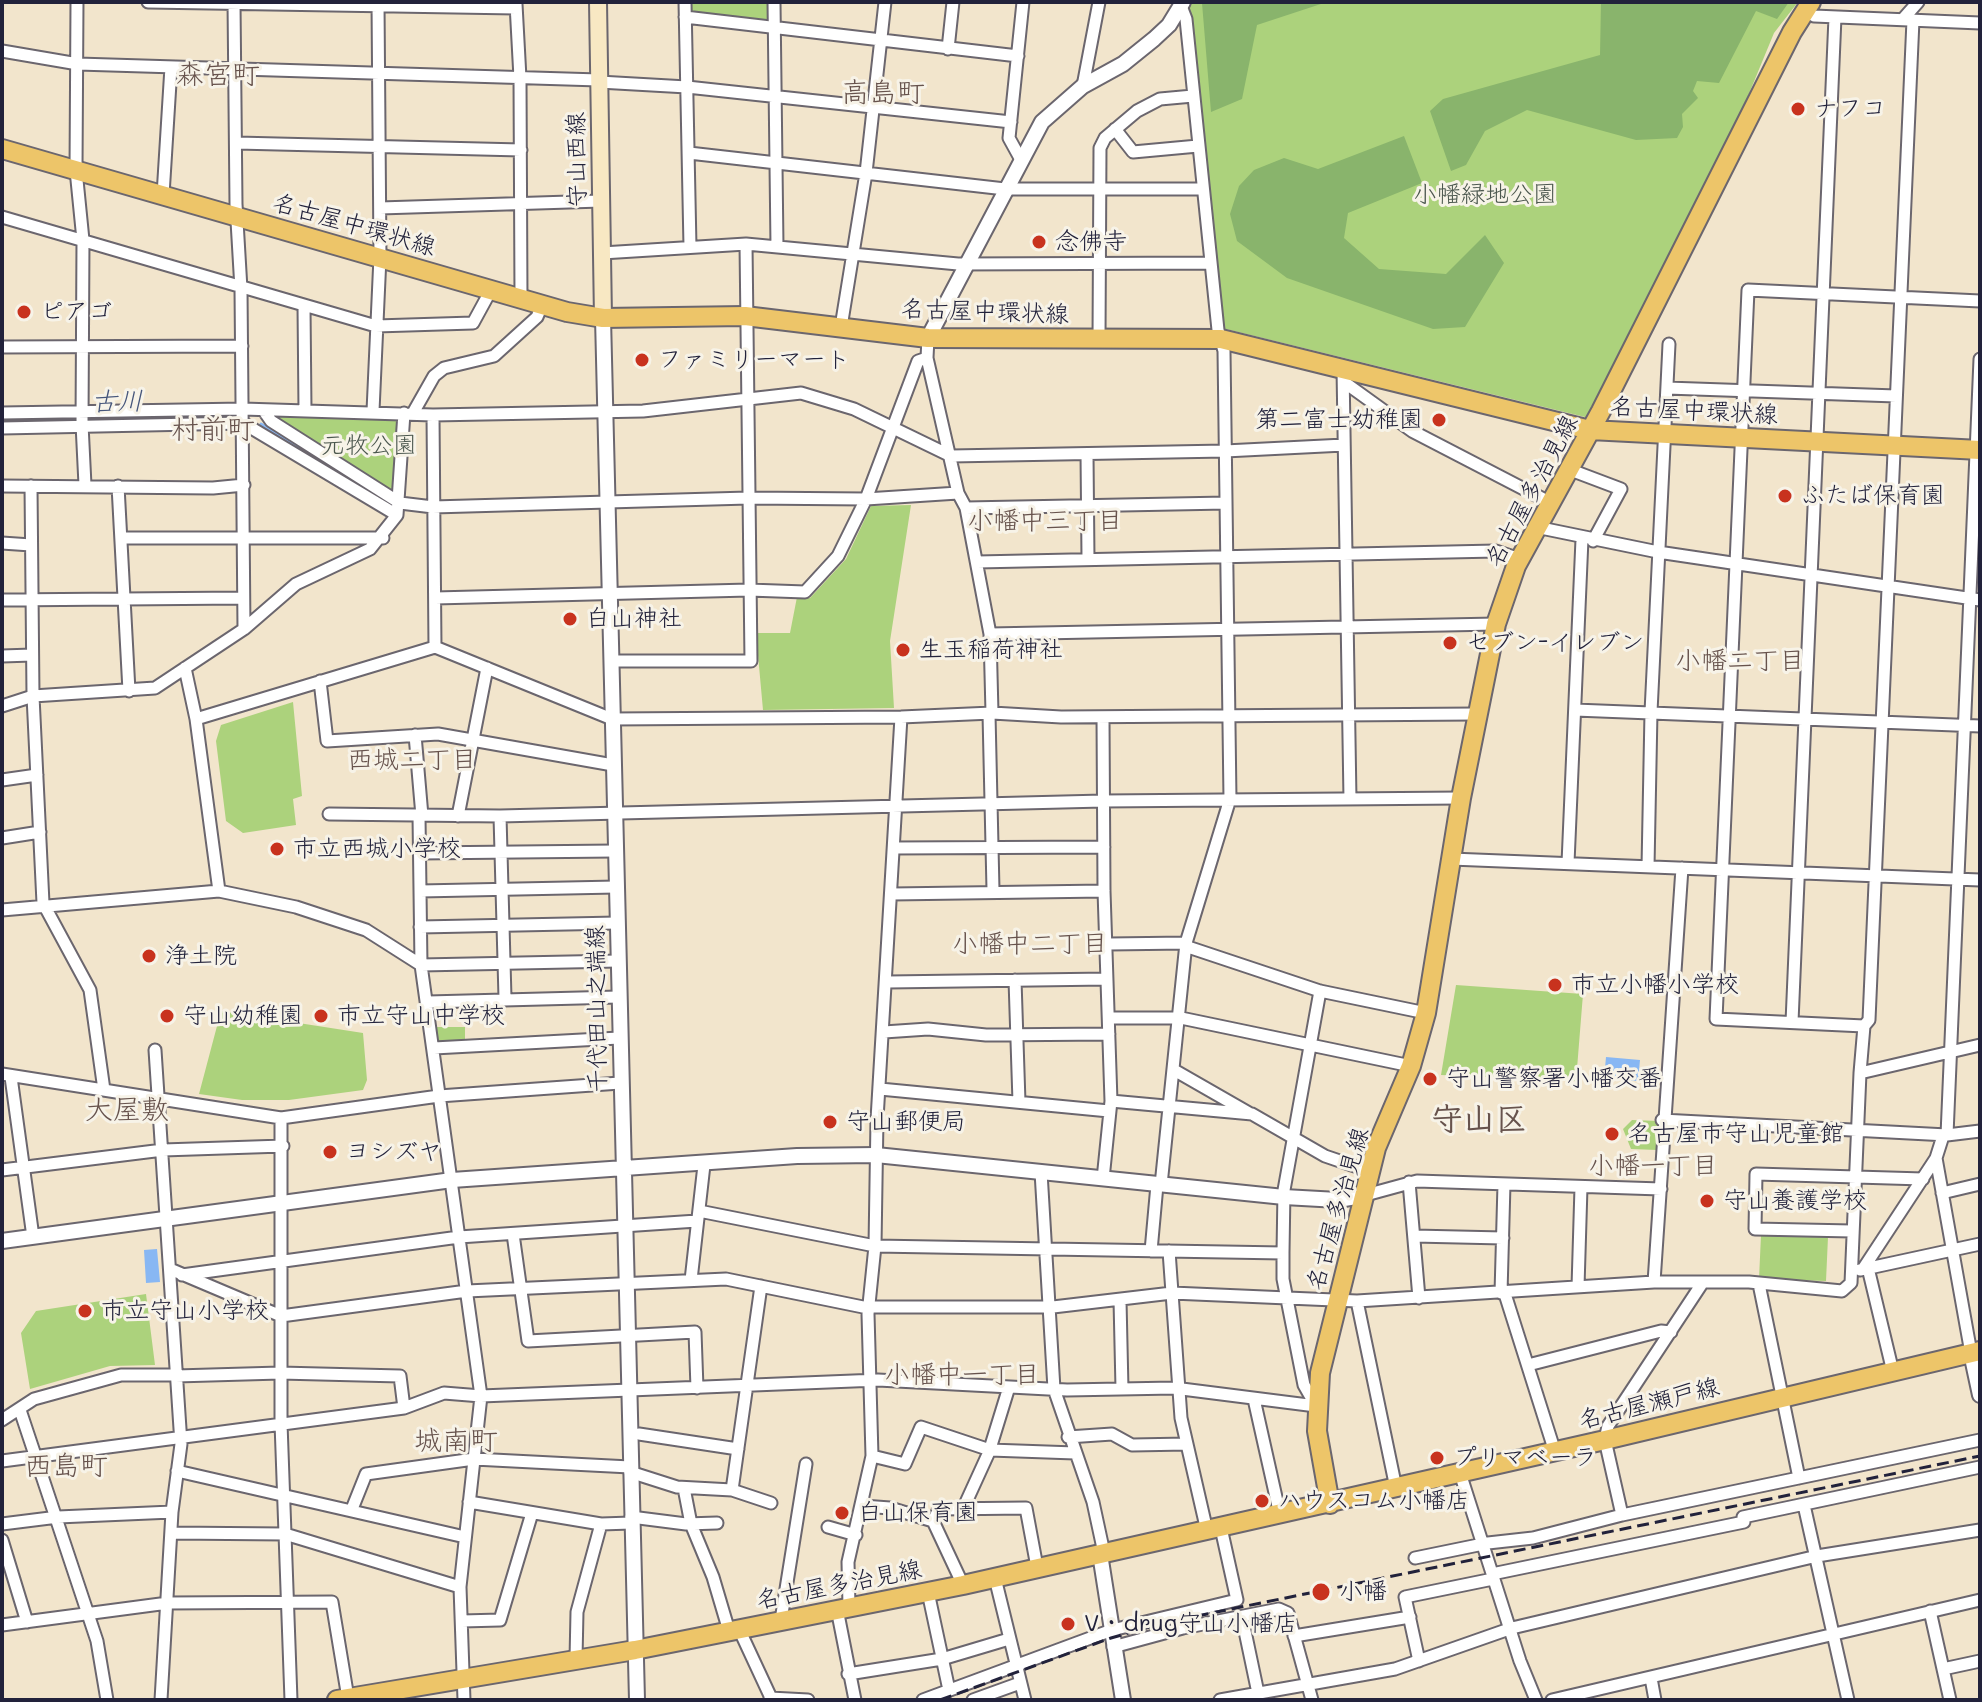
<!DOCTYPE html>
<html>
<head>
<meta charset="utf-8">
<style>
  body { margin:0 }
  #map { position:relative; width:1982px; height:1702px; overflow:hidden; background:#f2e5cc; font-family:Mali,sans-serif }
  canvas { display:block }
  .frame { position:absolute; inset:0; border:4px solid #22223b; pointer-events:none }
</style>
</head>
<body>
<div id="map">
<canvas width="1982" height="1702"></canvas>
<div class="frame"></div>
</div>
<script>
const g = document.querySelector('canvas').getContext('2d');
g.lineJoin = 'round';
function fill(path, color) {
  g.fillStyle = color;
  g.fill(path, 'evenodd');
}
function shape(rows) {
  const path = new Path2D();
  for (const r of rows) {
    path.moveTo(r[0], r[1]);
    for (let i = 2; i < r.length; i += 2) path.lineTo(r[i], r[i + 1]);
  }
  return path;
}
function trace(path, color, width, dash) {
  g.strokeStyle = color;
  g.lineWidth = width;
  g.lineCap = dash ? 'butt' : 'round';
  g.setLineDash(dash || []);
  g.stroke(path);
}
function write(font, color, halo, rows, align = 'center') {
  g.font = font + ' Mali,"Klee One",sans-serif';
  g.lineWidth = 6;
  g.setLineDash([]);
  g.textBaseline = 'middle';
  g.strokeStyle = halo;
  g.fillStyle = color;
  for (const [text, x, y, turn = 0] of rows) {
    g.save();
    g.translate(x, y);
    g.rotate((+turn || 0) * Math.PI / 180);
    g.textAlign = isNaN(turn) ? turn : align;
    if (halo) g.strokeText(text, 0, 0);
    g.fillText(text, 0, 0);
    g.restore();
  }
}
fill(shape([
  [689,2,769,2,768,19,764,22,693,14],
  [1192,2,1798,2,1774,33,1722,159,1589,418,1222,328,1189,6],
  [278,414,401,418,393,495,275,417],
  [911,505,890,641,894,708,763,710,756,633,790,633,797,597,810,598,846,559,871,506],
  [293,702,302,796,293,799,296,825,243,833,226,821,216,741,221,725],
  [1456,985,1583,994,1576,1081,1441,1075],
  [221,1011,363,1033,367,1080,363,1090,289,1100,242,1100,199,1094],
  [436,1027,465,1027,465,1042,439,1043],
  [1632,1120,1659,1121,1657,1150,1631,1149,1623,1129],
  [1761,1235,1828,1237,1826,1281,1759,1279],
  [146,1294,155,1365,110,1366,30,1389,21,1333,36,1311]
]), '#acd27c');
fill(shape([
  [1205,2,1327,2,1257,25,1242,99,1211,112,1202,3],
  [1601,2,1789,2,1777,19,1756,11,1719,83,1697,81,1693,91,1698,98,1682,114,1683,127,1677,138,1636,140,1527,110,1485,131,1466,165,1451,171,1430,111,1443,99,1600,55],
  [1404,136,1422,183,1348,213,1344,238,1379,269,1446,274,1485,235,1504,263,1465,327,1433,329,1287,278,1237,241,1230,214,1239,186,1254,170,1284,158,1318,169]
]), '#89b46c');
fill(shape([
  [1606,1057,1640,1060,1638,1081,1604,1079],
  [157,1249,160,1282,146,1283,144,1250]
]), '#88b7f3');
trace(shape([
  [85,421,233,417],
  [2,422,78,421],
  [261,424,374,493]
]), '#88b7f3', 3);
const minor = shape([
  [77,2,76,170,83,240,82,424,85,485],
  [148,2,516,8],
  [234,2,236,204,241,289,244,629],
  [685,2,690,247],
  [774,2,777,246],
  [516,4,520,78,521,299],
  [1805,10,1814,16,1980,23],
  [685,17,1018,56],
  [1903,19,1918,2],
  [948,49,953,2],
  [2,51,78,64,599,80],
  [599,82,687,87,1011,122],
  [1083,86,1099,2],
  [1115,129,1133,152,1198,146],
  [237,143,521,150],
  [689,153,1005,189,1203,189],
  [1020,158,1009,138,1023,2],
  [163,195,171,67],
  [380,208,601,201],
  [2,217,376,326,473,323,491,290],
  [602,253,746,244,958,264,1211,263],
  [304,306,305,410],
  [841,327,866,173,885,2],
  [928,338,927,358,958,493,966,508,990,634,992,713],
  [1099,339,1100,148,1105,138,1137,111,1160,99,1193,96],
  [2,347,242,346],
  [1980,359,1947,1135,1980,1131],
  [1343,369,1350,799],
  [1344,382,1412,431,1549,502],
  [1667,388,1896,396],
  [264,411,271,421,400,503,433,507,748,498,866,499,958,493],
  [373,411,380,257,378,2],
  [2,413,243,409,433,415,643,411,801,393,854,409,951,456,1225,451,1344,445],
  [413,413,434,376,444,368,494,356,537,317,542,305],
  [433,415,435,647],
  [2,428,243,423,397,515],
  [1087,454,1088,559],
  [1568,469,1621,489,1593,541],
  [2,486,213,488,244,485],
  [31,486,33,696,43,903,90,990,104,1090],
  [118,486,129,691],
  [966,508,1226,503],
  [1536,527,1658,552,1980,600],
  [121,538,383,538],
  [2,543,31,545],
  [977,562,1496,551,1520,559],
  [435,598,749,590,805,592,838,556,866,499,918,361,927,358],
  [2,600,243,598],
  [990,634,1496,624],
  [2,656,32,655],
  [611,661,751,661,746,244],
  [185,668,196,719,219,891],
  [320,681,327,741,438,734,613,765],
  [2,706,33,696,155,688,244,629,296,584,370,549,397,515,404,413],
  [1575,710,1980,726],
  [989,714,993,890],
  [1103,717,1104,891,1111,1101,1103,1179],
  [196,719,435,647,612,719,901,717,992,713,1061,717,1476,714],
  [415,735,422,816],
  [2,780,37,775],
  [329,814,500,816,1103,801,1461,798],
  [419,816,421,965,481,1396,460,1587,464,1700],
  [458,816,487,668],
  [500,816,505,998],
  [2,838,40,832],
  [894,848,1104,847],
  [420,853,615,851],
  [1451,859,1980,880],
  [1568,863,1582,539],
  [1648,867,1651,712,1669,344],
  [420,891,616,887],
  [892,894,1104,891],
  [2,910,219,891,296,907,366,930,421,965,618,961],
  [420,927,617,923],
  [1109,944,1186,943],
  [1185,946,1320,991,1426,1013],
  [1015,980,1019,1102],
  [888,982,1107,979],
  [428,1002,618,997],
  [1111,1018,1181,1018,1411,1066],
  [1792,1022,1835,17],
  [1864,1026,1716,1019,1748,290,1980,301],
  [884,1032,928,1029,986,1035,1109,1034],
  [434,1048,619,1038],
  [155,1050,181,1444,172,1512,161,1700],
  [1174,1070,1249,1113],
  [1860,1073,1980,1045],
  [2,1074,281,1118,439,1096,620,1083],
  [11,1077,33,1237],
  [880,1089,1109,1111],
  [1111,1101,1252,1114,1325,1156,1369,1171],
  [281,1118,281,1423,291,1700],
  [1662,1120,1947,1135],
  [1943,1136,1936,1158,1971,1353],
  [2,1170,163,1150,283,1146],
  [1041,1172,1054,1389,1093,1502,1104,1553],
  [1409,1182,1419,1298],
  [1161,1185,1186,943,1230,799,1224,351,1218,330,1186,19,1181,6],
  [1942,1193,1980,1184],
  [1362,1196,1417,1181,1661,1189],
  [699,1211,875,1246,1283,1253],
  [1852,1231,1755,1229,1756,1174,1923,1179],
  [513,1234,528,1341,695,1332,697,1388],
  [1414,1236,1503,1238],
  [1151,1251,1157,1185],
  [1169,1251,1181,1418,1207,1531],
  [1868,1268,1893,1372],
  [170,1269,281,1316,467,1291,726,1279,863,1307,1053,1307,1172,1293,1357,1301,1654,1282,1749,1282,1842,1291,1851,1283,1860,1073,1864,1026,1869,1020,1913,20],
  [1863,1269,1936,1158],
  [1860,1270,1980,1244],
  [182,1275,459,1237,697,1221],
  [691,1280,704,1165],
  [1654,1282,1682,868],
  [1759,1284,1799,1478],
  [1578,1287,1581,1187],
  [1501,1293,1504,1184],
  [1505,1294,1555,1452],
  [1120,1300,1122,1389],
  [1357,1301,1396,1488],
  [1528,1365,1661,1331,1671,1332],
  [176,1376,280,1373,400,1376,404,1408],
  [1254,1399,1280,1515],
  [20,1410,97,1641,107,1700],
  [2,1420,34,1399,121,1375,176,1375],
  [639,1434,738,1449],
  [1068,1437,1112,1434,1132,1445,1187,1444],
  [872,1456,905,1464,921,1427,990,1450,1075,1453],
  [2,1461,404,1408,444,1393,481,1396,878,1380,1067,1390,1174,1388,1316,1406,1304,1385,1283,1279,1283,1253,1284,1190,1320,991],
  [177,1471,465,1537],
  [630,1472,677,1487,732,1490,771,1503],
  [1460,1473,1520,1661,1536,1700],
  [684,1488,691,1524,713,1577,729,1631],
  [732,1490,761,1286],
  [469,1502,601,1524,631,1523],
  [1804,1505,1848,1700],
  [863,1506,890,1508,933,1521,963,1585],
  [352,1509,366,1474,474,1459,630,1467],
  [963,1509,989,1452,1009,1387],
  [1622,1515,1605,1440,1608,1426,1703,1282],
  [631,1517,686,1524,717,1523],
  [933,1521,939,1509,1026,1508,1037,1567],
  [2,1524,58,1517,172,1512],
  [828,1527,856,1535],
  [171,1533,285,1534,460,1587],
  [2,1540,27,1622],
  [1415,1558,1488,1543,1533,1538,1622,1515,1980,1440],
  [1492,1574,1744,1522,1743,1517,1980,1467],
  [995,1578,1025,1700],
  [928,1592,949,1690],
  [849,1607,848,1562,872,1456,868,1314,875,1246,877,1119,901,717],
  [837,1609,855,1700],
  [1930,1611,1950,1700],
  [1242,1617,1258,1693],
  [781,1620,806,1464],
  [462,1621,500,1620,532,1513],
  [2,1625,168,1603,332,1602,348,1698],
  [739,1629,772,1700],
  [1294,1636,1410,1617],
  [1113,1647,1183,1628,1279,1609,1288,1613,1312,1700],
  [576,1659,577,1612,601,1524],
  [1419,1661,1405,1597,1493,1579],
  [1943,1669,1980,1661],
  [848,1674,942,1659,1009,1639],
  [1651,1678,1655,1700],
  [770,1698,808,1700],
  [923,1700,1112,1630,1237,1600,1221,1528],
  [973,1700,1020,1683],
  [1220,1700,1395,1669,1512,1628,1817,1556,1980,1530],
  [1552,1700,1980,1600]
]);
const tertiary = shape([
  [603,318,637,1700],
  [928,338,1042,122,1083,86,1123,64,1154,39,1169,25,1183,2],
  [2,1241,452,1180,797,1156,876,1155,1284,1197,1338,1200,1362,1196],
  [1971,1353,1980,1395],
  [1100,1554,1123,1700]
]);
const secondary = shape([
  [598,2,603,318]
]);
const primary = shape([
  [2,149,567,312,603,318,745,316,928,338,1221,339,1590,430,1980,450],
  [1330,1504,1317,1431,1320,1373,1376,1148,1411,1066,1426,1013,1461,798,1496,624,1516,566,1601,411,1792,32,1811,2],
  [337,1700,635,1650,963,1585,1605,1440,1980,1351]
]);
trace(minor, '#6b666e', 15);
trace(tertiary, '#6b666e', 18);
trace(secondary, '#6b666e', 20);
trace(primary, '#6b666e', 22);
trace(minor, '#fff', 11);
trace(tertiary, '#fff', 14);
trace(secondary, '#f8e8c3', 16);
trace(primary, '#edc569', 18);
trace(shape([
  [940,1700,1111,1638,1163,1623,1980,1456]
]), '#22223b', 3, [12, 6]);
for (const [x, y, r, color] of [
  [1798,109,8,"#c8321e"],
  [1039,242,8,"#c8321e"],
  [24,312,8,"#c8321e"],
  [642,360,8,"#c8321e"],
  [1439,420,8,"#c8321e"],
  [1785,496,8,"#c8321e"],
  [570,619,8,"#c8321e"],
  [1450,643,8,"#c8321e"],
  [903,650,8,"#c8321e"],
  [277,849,8,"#c8321e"],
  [149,956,8,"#c8321e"],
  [1555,985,8,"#c8321e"],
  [167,1016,8,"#c8321e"],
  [321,1016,8,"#c8321e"],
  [1430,1079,8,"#c8321e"],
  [830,1122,8,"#c8321e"],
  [1612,1134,8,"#c8321e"],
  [330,1152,8,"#c8321e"],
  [1707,1201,8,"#c8321e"],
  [85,1311,8,"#c8321e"],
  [1437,1458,8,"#c8321e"],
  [1262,1501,8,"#c8321e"],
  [842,1513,8,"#c8321e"],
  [1321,1592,10,"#c8321e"],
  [1068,1624,8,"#c8321e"]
]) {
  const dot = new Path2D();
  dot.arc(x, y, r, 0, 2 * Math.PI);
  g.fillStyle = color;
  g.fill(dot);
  trace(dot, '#f7f3e8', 3);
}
write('24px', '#22223b', '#f7f3e8', [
  ["ナフコ",1814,109],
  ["念佛寺",1055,242],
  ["ピアゴ",40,312],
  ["ファミリーマート",658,360],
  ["第二富士幼稚園",1423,420,"right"],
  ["ふたば保育園",1801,496],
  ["白山神社",586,619],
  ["セブン-イレブン",1466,643],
  ["生玉稲荷神社",919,650],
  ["市立西城小学校",293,849],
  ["浄土院",165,956],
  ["市立小幡小学校",1571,985],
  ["守山幼稚園",183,1016],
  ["市立守山中学校",337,1016],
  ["守山警察署小幡交番",1446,1079],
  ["守山郵便局",846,1122],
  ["名古屋市守山児童館",1628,1134],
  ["ヨシズヤ",346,1152],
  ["守山養護学校",1723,1201],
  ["市立守山小学校",101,1311],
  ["プリマベーラ",1453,1458],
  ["ハウスコム小幡店",1278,1501],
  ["白山保育園",858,1513],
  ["小幡",1339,1592],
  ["V・drug守山小幡店",1084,1624]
], 'left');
write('24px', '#22223b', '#f7f3e8', [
  ["守山西線",577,160,-91],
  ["名古屋中環状線",354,225,16],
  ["名古屋中環状線",985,312,2],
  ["名古屋中環状線",1694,411,3],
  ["名古屋多治見線",1532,491,-62],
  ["千代田山之端線",597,1009,-91],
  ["名古屋多治見線",1338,1209,-74],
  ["名古屋瀬戸線",1649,1404,-14],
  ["名古屋多治見線",839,1585,-11]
]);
write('24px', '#4b574e', '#f7f3e8', [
  ["小幡緑地公園",1485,195],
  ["元牧公園",369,446]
]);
write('italic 26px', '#46567b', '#f7f3e8', [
  ["古川",117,402,-1]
]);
write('26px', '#67534d', '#f7f3e8', [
  ["小幡中三丁目",1045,521],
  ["小幡二丁目",1740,661],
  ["西城二丁目",412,760],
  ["小幡中二丁目",1030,944],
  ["小幡一丁目",1653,1166],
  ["小幡中一丁目",962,1375]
]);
write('28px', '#67534d', '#f7f3e8', [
  ["森宮町",218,75],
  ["高島町",883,93],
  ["村前町",213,430],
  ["大屋敷",127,1110],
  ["城南町",456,1441],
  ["西島町",66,1466]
]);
write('bold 32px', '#67534d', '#f7f3e8', [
  ["守山区",1479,1120]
]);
</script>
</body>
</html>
